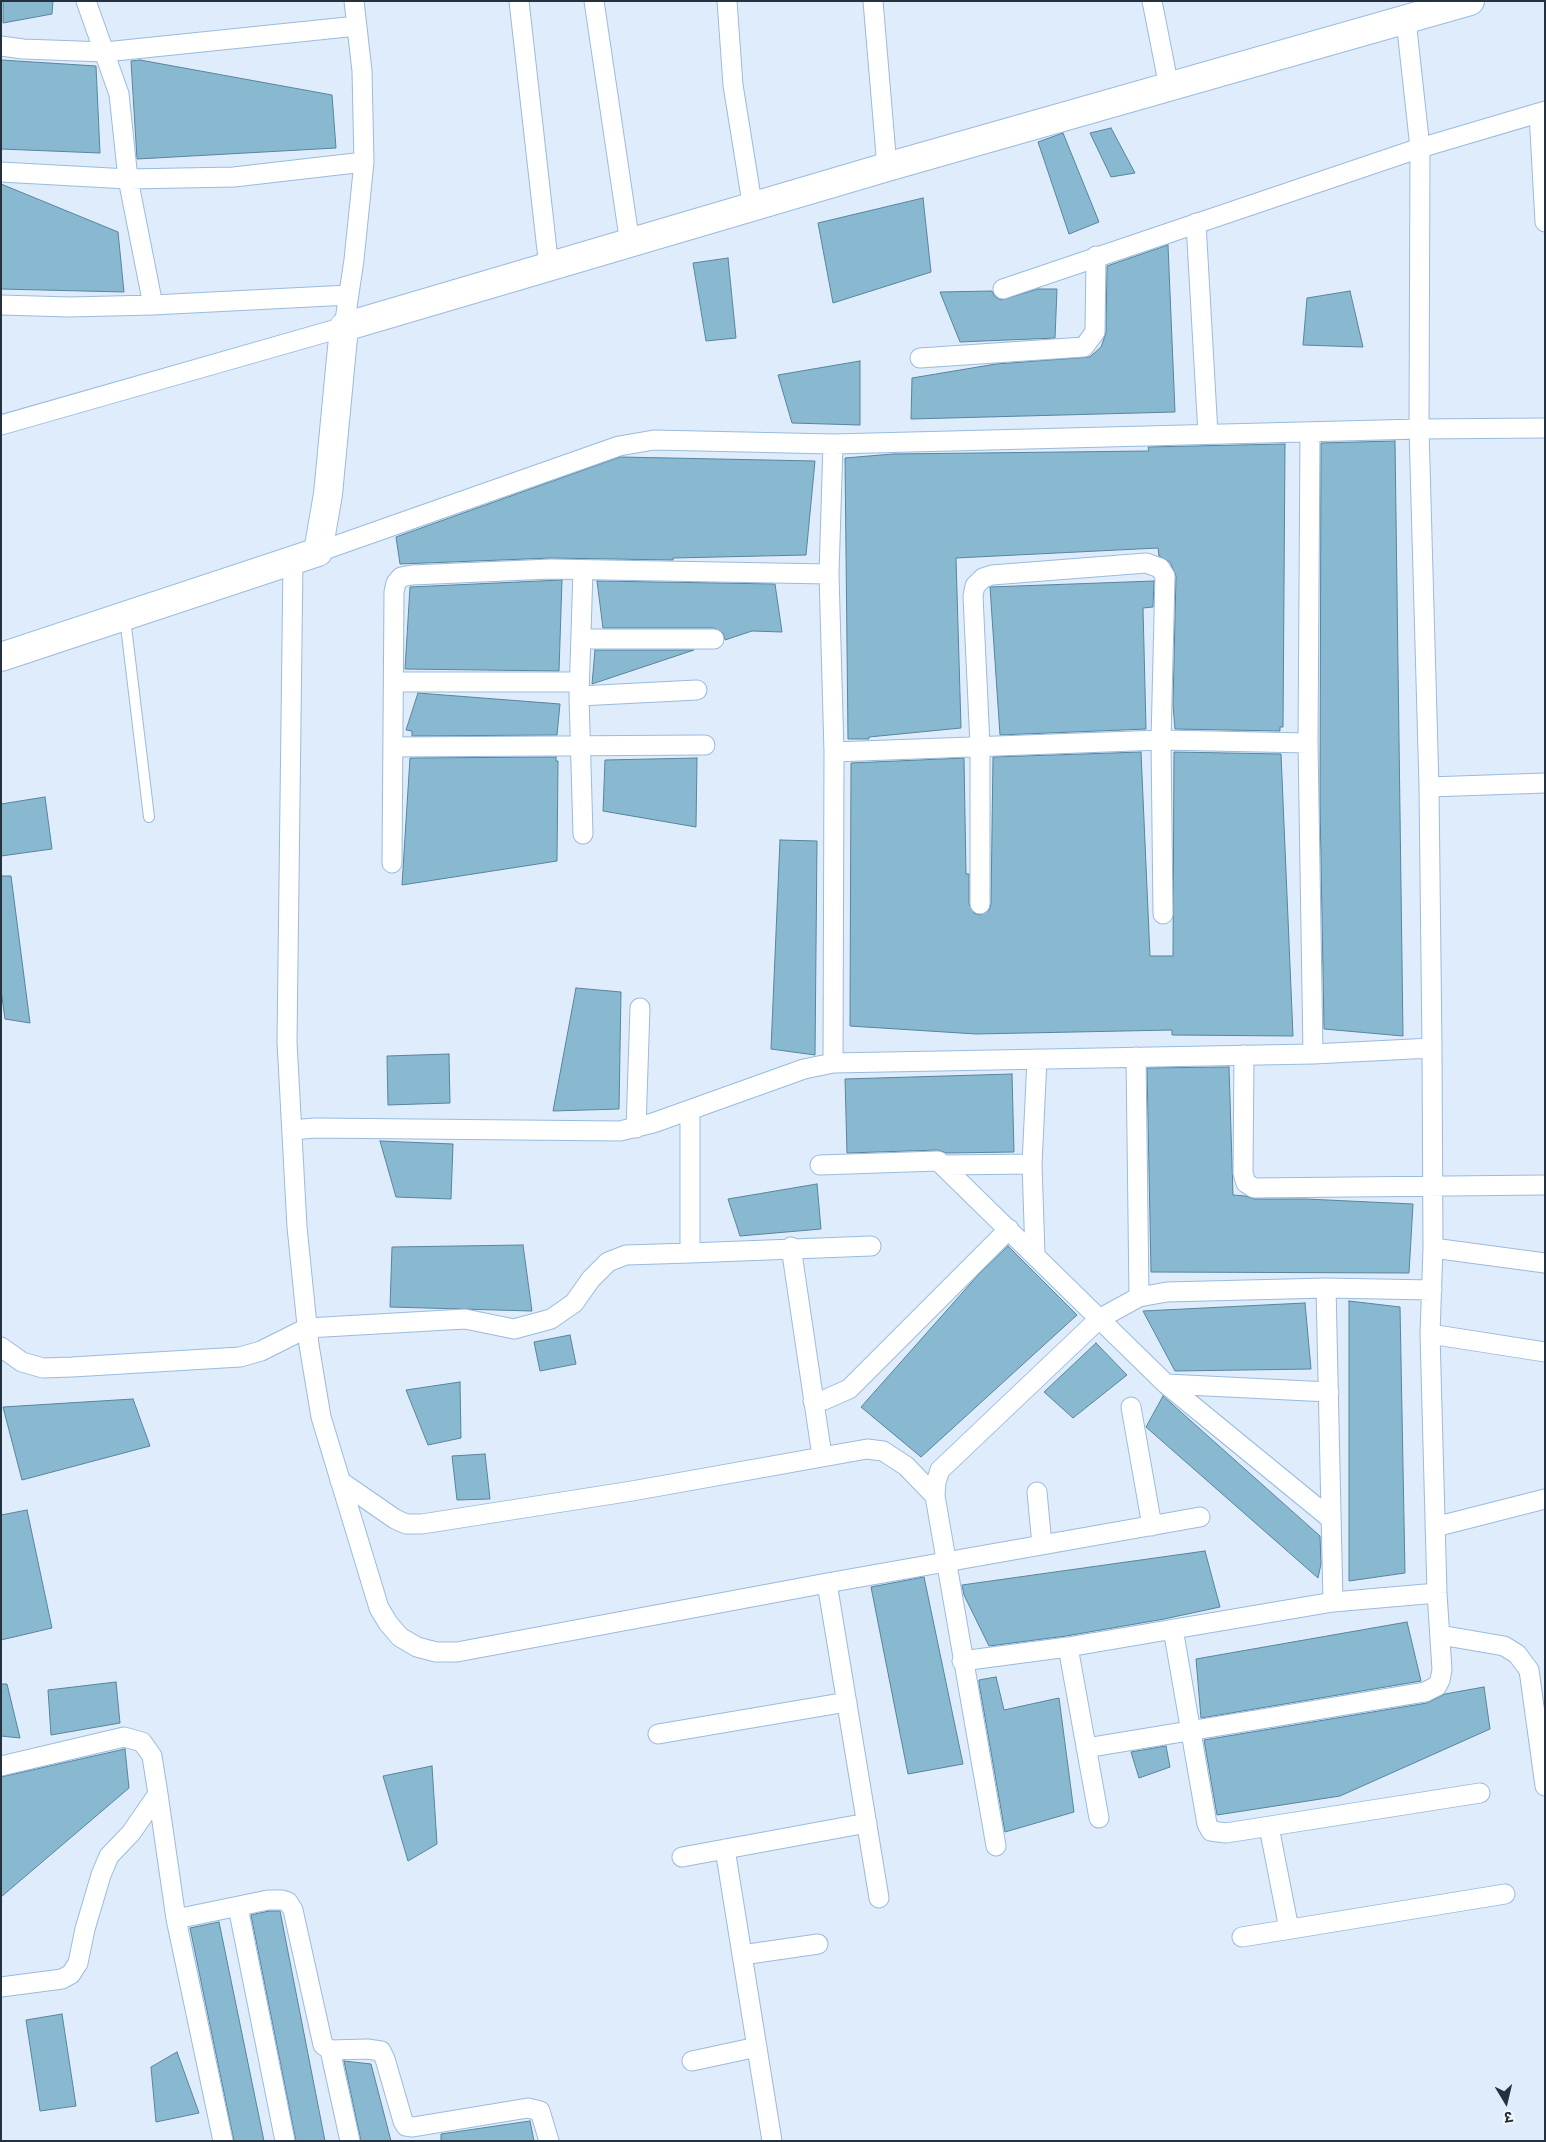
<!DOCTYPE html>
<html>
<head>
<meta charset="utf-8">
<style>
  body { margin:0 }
  #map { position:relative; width:1546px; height:2142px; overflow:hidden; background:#deecfb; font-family:Poppins,"Noto Sans Devanagari",sans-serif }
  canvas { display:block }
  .frame { position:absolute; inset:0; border:2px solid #24313f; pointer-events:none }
  .north { position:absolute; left:1481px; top:2077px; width:50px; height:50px; -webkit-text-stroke:4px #f7f7f7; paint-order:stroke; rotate:171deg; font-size:14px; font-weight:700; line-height:20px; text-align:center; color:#24313f }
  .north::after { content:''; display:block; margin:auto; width:18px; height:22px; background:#24313f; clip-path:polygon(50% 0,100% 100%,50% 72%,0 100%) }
</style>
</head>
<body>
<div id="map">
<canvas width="1546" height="2142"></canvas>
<div class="frame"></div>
<div class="north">उ</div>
</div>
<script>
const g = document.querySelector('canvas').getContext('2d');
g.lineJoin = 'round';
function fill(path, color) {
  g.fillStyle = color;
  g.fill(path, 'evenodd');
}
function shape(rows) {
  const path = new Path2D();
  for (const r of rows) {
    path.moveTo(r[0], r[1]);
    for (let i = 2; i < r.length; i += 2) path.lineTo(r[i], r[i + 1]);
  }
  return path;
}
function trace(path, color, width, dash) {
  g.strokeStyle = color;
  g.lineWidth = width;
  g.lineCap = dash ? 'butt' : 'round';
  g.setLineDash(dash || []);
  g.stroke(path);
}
const building = shape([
  [3,1,53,1,52,14,3,23,3,1],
  [1,60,96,66,100,153,1,149,1,60],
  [140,60,332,95,336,148,137,159,131,61,140,60],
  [1111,128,1135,173,1111,177,1090,133,1111,128],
  [1063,133,1099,222,1069,234,1038,142,1063,133],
  [1,184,118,232,124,292,1,289,1,184],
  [923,198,931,272,833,303,818,223,923,198],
  [1168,245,1175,412,911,419,912,378,996,364,1090,357,1101,347,1106,333,1107,266,1168,245],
  [728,258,736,338,706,341,693,263,728,258],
  [1038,289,1057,289,1055,338,960,342,940,292,992,291,995,297,1001,300,1038,289],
  [1350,291,1363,347,1303,345,1307,298,1350,291],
  [860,361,860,425,792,423,778,375,860,361],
  [1395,441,1403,1036,1324,1029,1320,803,1321,443,1395,441],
  [1285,444,1283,727,1280,727,1280,731,1175,729,1173,705,1176,576,1170,562,1159,556,1158,548,956,558,961,728,869,737,869,739,848,739,845,458,893,454,1149,451,1148,447,1285,444],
  [620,457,815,461,806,555,673,558,673,560,551,558,400,564,396,537,620,457],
  [562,580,559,671,405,669,410,587,562,580],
  [597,581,775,584,782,632,752,631,725,640,723,633,714,628,603,628,597,581],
  [1154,581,1153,607,1143,608,1146,729,1000,735,990,587,1154,581],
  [595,650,694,650,592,684,595,650],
  [418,693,560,704,557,735,412,736,412,731,406,730,418,693],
  [1141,752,1150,956,1173,956,1174,752,1281,754,1293,1036,1172,1035,1172,1030,976,1034,850,1026,851,763,964,758,966,874,969,874,969,904,974,913,980,915,989,910,991,904,993,757,1141,752],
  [556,757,556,761,558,761,557,861,402,885,410,758,556,757],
  [697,758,696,827,603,811,605,760,697,758],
  [45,797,52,849,1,856,1,804,45,797],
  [780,840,817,841,815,1055,771,1049,780,840],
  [1,876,11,876,30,1023,5,1019,1,990,1,876],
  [576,988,621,992,619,1109,553,1111,576,988],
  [449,1054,450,1103,388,1105,387,1056,449,1054],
  [1229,1067,1233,1195,1245,1196,1254,1199,1306,1199,1413,1204,1409,1273,1151,1272,1147,1068,1229,1067],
  [1012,1074,1014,1152,947,1153,938,1150,847,1153,845,1079,1012,1074],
  [380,1141,453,1144,451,1199,396,1197,380,1141],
  [817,1184,821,1229,740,1236,728,1199,817,1184],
  [523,1245,532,1311,390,1307,392,1247,523,1245],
  [1008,1246,1077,1315,921,1457,861,1407,979,1274,1008,1246],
  [1349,1301,1400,1307,1405,1573,1349,1581,1349,1301],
  [1305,1303,1311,1369,1175,1371,1143,1311,1305,1303],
  [570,1335,576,1364,540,1371,534,1342,570,1335],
  [1096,1343,1127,1375,1073,1418,1044,1392,1096,1343],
  [460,1382,461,1438,428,1445,406,1390,460,1382],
  [1163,1396,1320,1536,1321,1564,1318,1578,1146,1427,1163,1396],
  [133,1399,150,1446,22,1480,3,1407,133,1399],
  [485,1454,490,1499,457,1500,452,1456,485,1454],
  [27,1510,52,1628,1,1640,1,1515,27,1510],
  [1205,1551,1220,1607,1164,1619,1066,1636,989,1646,964,1595,962,1585,1205,1551],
  [924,1577,963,1764,908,1774,871,1587,924,1577],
  [1407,1622,1421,1681,1201,1718,1196,1659,1407,1622],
  [996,1677,1004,1710,1059,1698,1074,1812,1005,1832,979,1683,979,1680,996,1677],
  [116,1682,120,1723,51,1735,48,1690,116,1682],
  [1,1684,7,1684,20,1738,1,1736,1,1684],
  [1484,1687,1490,1729,1340,1796,1217,1815,1204,1740,1427,1703,1445,1694,1484,1687],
  [1166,1746,1170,1767,1139,1778,1131,1752,1166,1746],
  [125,1749,129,1788,1,1897,1,1777,125,1749],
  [432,1766,437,1844,408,1861,383,1776,432,1766],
  [269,1911,280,1911,325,2141,296,2141,251,1915,269,1911],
  [219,1922,264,2141,234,2141,190,1928,219,1922],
  [62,2014,76,2106,40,2111,26,2020,62,2014],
  [177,2052,199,2113,156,2122,151,2067,177,2052],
  [344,2061,371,2064,391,2141,361,2141,344,2061],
  [530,2121,534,2141,441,2141,441,2134,530,2121]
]);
fill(building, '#89b8d1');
trace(building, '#57859d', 1);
const service = shape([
  [125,618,149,817]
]);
const minor = shape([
  [86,1,119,94,128,179,153,305],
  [519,1,549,268],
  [594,1,630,244],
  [727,1,733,85,753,209],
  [873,1,887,167],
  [1152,1,1169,87],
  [1,46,23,49,105,52,357,26],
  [1539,113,1545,222],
  [1,172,128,179,234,177,364,162],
  [1196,223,1208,434],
  [1003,289,1420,148,1545,111],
  [1,305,70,307,153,305,349,295],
  [920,358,1084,347,1095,332,1096,256],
  [1,425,344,327,354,260,364,162,362,71,354,1],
  [1310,432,1308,743,1313,1054],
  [318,552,619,446,654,440,833,444,1419,429,1545,428],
  [293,561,287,1042,297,1227,309,1345,321,1417,379,1608,388,1623,400,1637,417,1647,436,1652,457,1652,827,1583,1200,1517],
  [581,639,714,639],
  [394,682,579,682],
  [579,696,697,690],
  [393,747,705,745],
  [834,752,1161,740,1308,743],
  [1429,787,1545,783],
  [583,834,579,696,583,570],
  [392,863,394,592,396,583,401,577,412,575,551,569,829,574],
  [980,904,980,745,973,596,975,586,983,578,992,575,1146,563,1160,568,1165,576,1161,740,1163,914],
  [1244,1055,1243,1173,1246,1183,1254,1188,1545,1185],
  [1136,1057,1139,1297],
  [833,1063,834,752,829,574,833,444],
  [690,1111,690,1253,871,1246],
  [636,1128,640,1008],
  [292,1130,315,1128,620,1131,653,1123,804,1069,833,1063,1313,1054,1432,1048],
  [938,1161,1166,1384,1331,1519],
  [820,1165,938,1161,944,1165,1032,1164],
  [791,1247,822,1456],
  [1433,1248,1545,1263],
  [1035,1254,1032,1164,1037,1059],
  [1326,1288,1333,1602],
  [1430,1334,1545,1352],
  [1,1347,22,1362,43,1368,72,1367,240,1357,261,1351,307,1328,465,1319,514,1329,551,1319,574,1303,591,1279,608,1262,626,1255,690,1253],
  [1166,1384,1329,1392],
  [813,1401,824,1400,849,1389,1009,1229],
  [1131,1407,1152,1526],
  [340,1481,395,1519,406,1524,422,1524,632,1491,867,1449,883,1451,906,1466,935,1496],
  [1037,1492,1042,1545],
  [1435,1527,1545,1499],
  [827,1583,879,1898],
  [1173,1629,1207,1824,1211,1831,1226,1833,1480,1793],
  [1440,1635,1504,1646,1517,1654,1529,1670,1545,1786],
  [1068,1647,1099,1818],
  [962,1661,1068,1647,1333,1602,1437,1593],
  [658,1734,847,1702],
  [1086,1748,1425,1692,1437,1686,1440,1680,1442,1670,1437,1593,1430,1334,1433,1248,1432,1048,1429,787,1419,429,1420,148,1406,20],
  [1,1766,124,1737,142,1742,152,1756,158,1794,131,1833,109,1856,101,1875,85,1929,78,1963,71,1974,62,1979,1,1987],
  [158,1794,176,1919,223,2141],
  [1269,1827,1289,1929],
  [996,1846,935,1496,936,1482,940,1470,1099,1319,1139,1297,1167,1292,1326,1288,1432,1290],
  [725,1849,772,2141],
  [682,1857,867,1823],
  [238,1907,285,2141],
  [176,1919,268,1900,282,1900,288,1902,293,1910,323,2045,330,2050,367,2049,381,2051,385,2059,403,2121,406,2126,413,2127,528,2108,540,2111,549,2141],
  [1242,1937,1505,1894],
  [742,1955,818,1944],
  [330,2050,350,2141],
  [692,2061,757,2047]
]);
const secondary = shape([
  [1,657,318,552,328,494,344,327,887,167,1470,1]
]);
trace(service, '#9abbde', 12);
trace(minor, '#9abbde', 21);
trace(secondary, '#9abbde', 30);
trace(service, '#fff', 10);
trace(minor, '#fff', 19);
trace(secondary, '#fff', 28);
</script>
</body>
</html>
